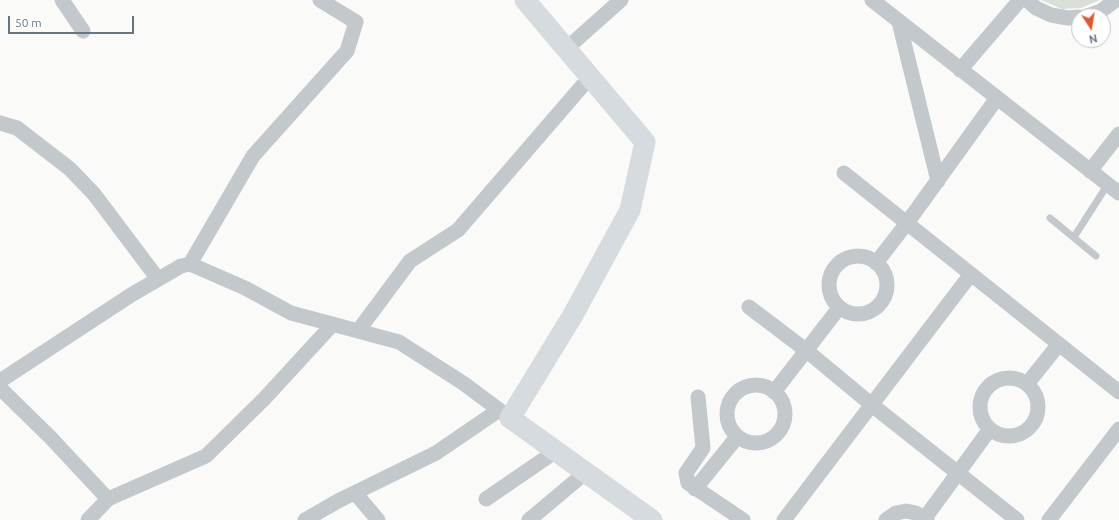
<!DOCTYPE html>
<html>
<head>
<meta charset="utf-8">
<style>
  body { margin:0 }
  #map { position:relative; width:1119px; height:520px; overflow:hidden; background:#fafaf8; font-family:Ubuntu,sans-serif }
  canvas { display:block }
  .north { position:absolute; left:1071px; top:8px; width:40px; height:40px; box-sizing:border-box; background:#fff; border:1px solid #c1c8cd; border-radius:50%; rotate:168deg; font-size:11px; font-weight:700; line-height:16px; text-align:center; color:#657683 }
  .north::after { content:''; display:block; margin:auto; width:14px; height:18px; background:#e4572e; clip-path:polygon(50% 0,100% 100%,50% 72%,0 100%) }
  .scale { position:absolute; left:8px; top:16px; width:126px; height:18px; box-sizing:border-box; border:2px solid #657683; border-top:0; padding-left:5px; font-size:12px; line-height:14px; white-space:nowrap; color:#657683; -webkit-text-stroke:3px #fff; paint-order:stroke }
</style>
</head>
<body>
<div id="map">
<canvas width="1119" height="520"></canvas>
<div class="north">N</div>
<div class="scale">50 m</div>
</div>
<script>
const g = document.querySelector('canvas').getContext('2d');
g.lineJoin = 'round';
function fill(path, color) {
  g.fillStyle = color;
  g.fill(path, 'evenodd');
}
function shape(rows) {
  const path = new Path2D();
  for (const r of rows) {
    if (r.length === 3) {
      path.moveTo(r[0] + r[2], r[1]);
      path.arc(r[0], r[1], r[2], 0, 2 * Math.PI);
      continue;
    }
    path.moveTo(r[0], r[1]);
    for (let i = 2; i < r.length; i += 2) path.lineTo(r[i], r[i + 1]);
  }
  return path;
}
function trace(path, color, width, dash) {
  g.strokeStyle = color;
  g.lineWidth = width;
  g.lineCap = dash ? 'butt' : 'round';
  g.setLineDash(dash || []);
  g.stroke(path);
}
fill(shape([
  [1041,0,1100,0,1081,8,1062,9]
]), '#dadfd7');
trace(shape([
  [1050,218,1096,256],
  [1074,237,1108,184]
]), '#c3c8cc', 7);
trace(shape([
  [62,0,83,31],
  [872,0,1119,193],
  [1027,0,1036,8,1051,15,1068,18,1079,17],
  [1087,16,1101,11,1116,0],
  [899,22,938,181],
  [566,49,621,0],
  [960,70,1020,0],
  [0,123,17,128,70,169,94,194,158,279],
  [1090,171,1119,134],
  [844,173,1119,392],
  [858,285,29],
  [876,263,907,223,997,98],
  [190,264,253,156,347,51,356,22,320,0],
  [749,307,807,351,872,405,1017,520],
  [358,331,410,261,458,230,590,77],
  [1009,407,29],
  [0,381,131,295,181,266,190,264,245,288,291,313,399,342,463,383,510,418],
  [1027,384,1059,344],
  [756,414,29],
  [0,388,50,437,108,499],
  [774,392,839,308],
  [698,397,703,448,686,473,688,483,743,520],
  [695,489,737,437],
  [356,494,378,520],
  [486,499,556,451],
  [925,518,990,429],
  [88,520,108,499,206,456,264,399,333,324],
  [305,520,338,501,436,453,499,410],
  [529,520,585,473],
  [784,520,971,274],
  [886,520,896,513,906,511,916,513,927,520],
  [1049,520,1119,429]
]), '#c3c8cc', 15);
trace(shape([
  [525,0,645,142,630,210,573,315,510,418,652,520]
]), '#d6dbdf', 21);
</script>
</body>
</html>
